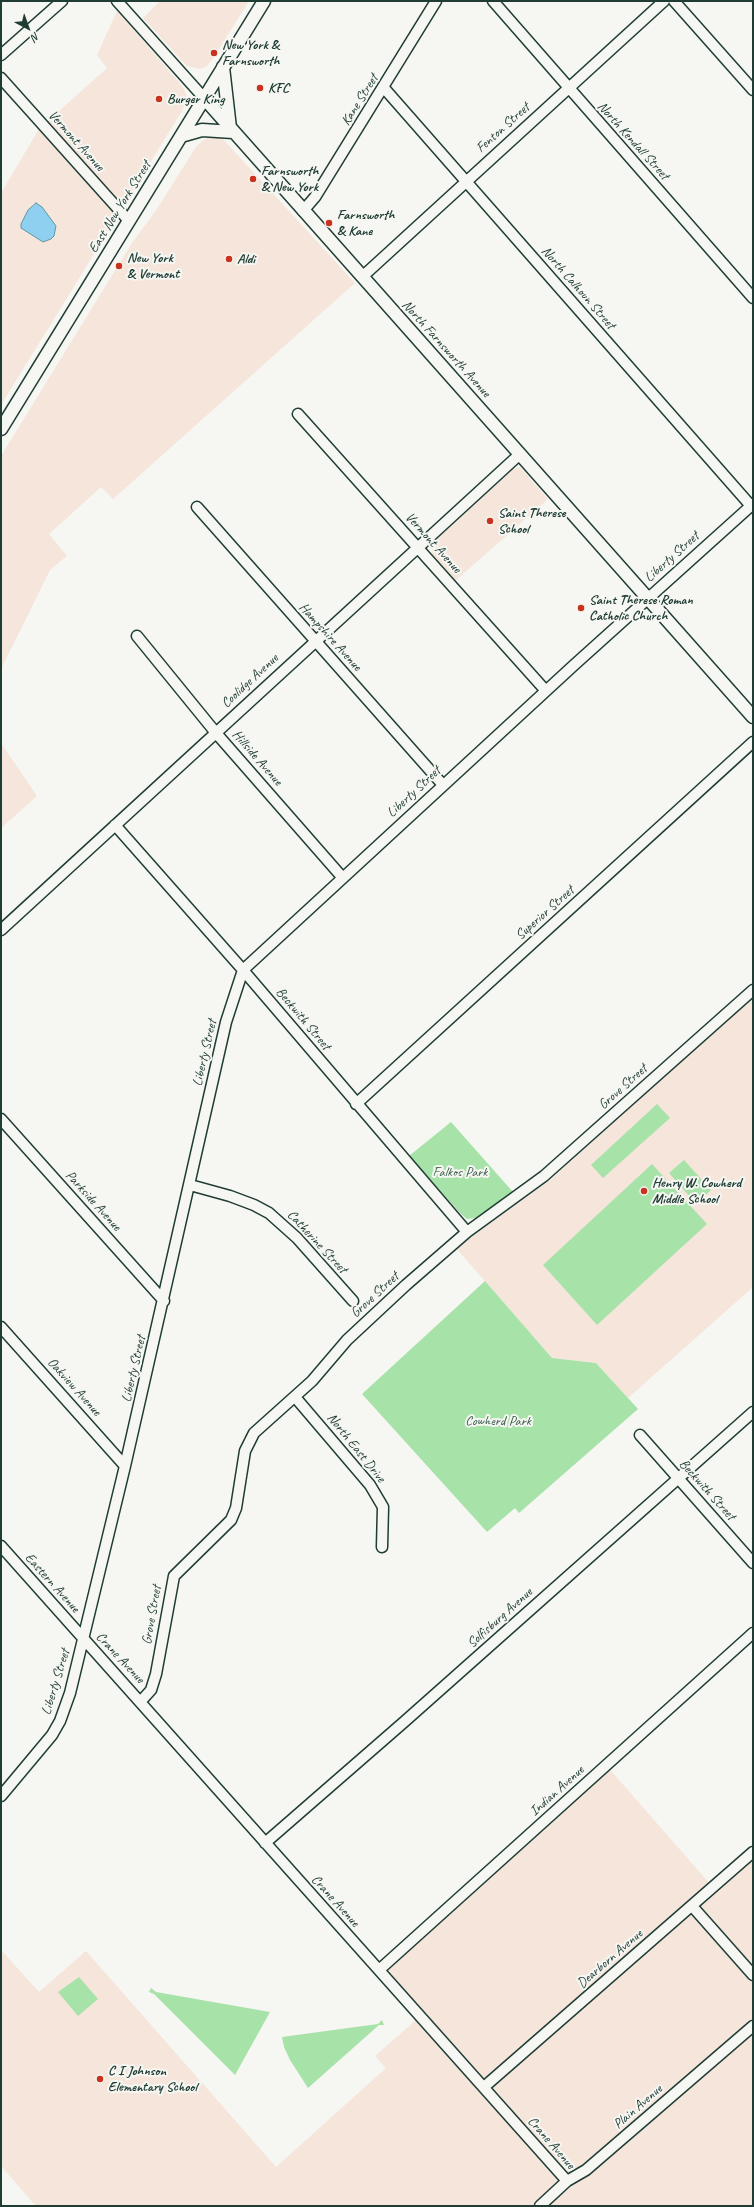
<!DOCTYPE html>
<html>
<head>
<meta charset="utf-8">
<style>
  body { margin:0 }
  #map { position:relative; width:754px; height:2207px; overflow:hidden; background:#f6f6f2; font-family:Caveat,sans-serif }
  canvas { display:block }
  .frame { position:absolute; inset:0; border:2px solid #1f3d34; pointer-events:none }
  .north { position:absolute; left:8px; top:8px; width:40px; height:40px; -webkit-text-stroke:3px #f6f6f2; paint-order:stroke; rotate:139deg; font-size:11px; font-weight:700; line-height:16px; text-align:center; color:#1f3d34 }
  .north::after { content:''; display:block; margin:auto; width:14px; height:18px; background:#1f3d34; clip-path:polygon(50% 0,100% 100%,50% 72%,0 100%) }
</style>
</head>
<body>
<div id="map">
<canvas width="754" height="2207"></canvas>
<div class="frame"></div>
<div class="north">N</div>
</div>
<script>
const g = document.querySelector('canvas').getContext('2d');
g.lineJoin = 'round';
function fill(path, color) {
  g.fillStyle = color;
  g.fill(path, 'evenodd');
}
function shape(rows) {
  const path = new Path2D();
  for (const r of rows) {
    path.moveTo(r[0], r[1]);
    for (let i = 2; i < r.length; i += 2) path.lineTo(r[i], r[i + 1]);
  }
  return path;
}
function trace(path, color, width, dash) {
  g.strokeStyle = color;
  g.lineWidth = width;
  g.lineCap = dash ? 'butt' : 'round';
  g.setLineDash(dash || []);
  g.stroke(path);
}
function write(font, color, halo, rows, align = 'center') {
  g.font = font + ' Caveat,sans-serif';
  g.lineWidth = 4;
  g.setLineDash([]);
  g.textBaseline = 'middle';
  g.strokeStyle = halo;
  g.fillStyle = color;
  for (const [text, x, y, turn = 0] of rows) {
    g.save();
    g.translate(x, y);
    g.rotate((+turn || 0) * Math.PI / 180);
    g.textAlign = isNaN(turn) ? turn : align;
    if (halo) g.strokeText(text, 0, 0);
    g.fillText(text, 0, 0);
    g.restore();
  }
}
fill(shape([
  [160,1,249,1,214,57,207,66,200,69,187,66,143,18],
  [117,11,178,81,184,89,187,98,182,111,1,405,1,193,39,129,107,68,97,55],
  [211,136,221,137,355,283,113,499,101,487,49,534,67,556,50,570,1,669,1,456,132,243,157,209,196,147,202,141],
  [520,467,548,499,455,581,432,556,432,543,513,469],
  [1,743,37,796,1,828],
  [753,996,753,1287,628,1398,596,1363,552,1358,456,1248,550,1180],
  [605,1764,710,1884,753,1847,753,2206,36,2206,1,2166,1,1950,39,1992,86,1951,276,2167,386,2068,375,2056,424,2013,383,1964]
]), '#f5e5db');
fill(shape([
  [657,1104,670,1118,603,1178,591,1165],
  [451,1122,513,1192,476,1218,467,1219,460,1213,409,1156],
  [684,1160,711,1190,696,1204,669,1173],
  [652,1164,707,1224,597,1325,543,1265],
  [485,1281,552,1358,596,1363,638,1409,519,1513,515,1508,487,1532,362,1394],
  [79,1977,98,1999,78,2016,58,1992],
  [151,1988,156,1992,270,2012,235,2075,154,1994,149,1992],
  [382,2020,384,2025,379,2025,308,2088,290,2060,284,2047,282,2037,378,2024]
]), '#a7e3a9');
const water = shape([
  [36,203,42,207,56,226,54,236,51,239,43,242,21,228,21,224,28,210,36,203]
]);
fill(water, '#8fcff0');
trace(water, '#6295a5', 1);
const minor = shape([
  [117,1,204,98],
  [493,1,753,298],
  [674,1,753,90],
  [1,55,62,1],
  [1,78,129,221],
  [384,88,751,506],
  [303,211,315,197,436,1],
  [362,277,664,1],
  [298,414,546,691],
  [197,507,443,785],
  [137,636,216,733,342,877],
  [115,825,243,970,467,1232],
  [1,930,520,454],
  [356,1104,753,742],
  [1,1119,164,1301],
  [190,1185,230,1196,254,1205,269,1213,297,1238,353,1301],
  [1,1327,125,1466],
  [295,1397,370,1485,383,1507,382,1547],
  [640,1435,753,1563],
  [1,1546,567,2181],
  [141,1701,151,1690,156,1674,174,1576,231,1520,236,1508,245,1451,254,1433,312,1381,347,1340,406,1285,467,1232,544,1176,753,990],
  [1,1796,52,1735,60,1721,70,1693,125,1466,226,1022,243,970,573,666,753,504],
  [265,1843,404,1722,753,1412],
  [692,1906,753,1975],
  [379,1970,753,1633],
  [484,2087,753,1852],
  [540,2206,567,2181,586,2170,753,2026]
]);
const major = shape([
  [223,67,230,128],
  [204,98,753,717],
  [181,136,202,130,233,132],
  [1,429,264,1]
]);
trace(minor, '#1f3d34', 13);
trace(major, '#1f3d34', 15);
trace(minor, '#f6f6f2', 10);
trace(major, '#f6f6f2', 12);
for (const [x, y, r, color] of [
  [214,53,4,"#c8321e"],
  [260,88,4,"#c8321e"],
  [159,99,4,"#c8321e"],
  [253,179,4,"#c8321e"],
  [329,223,4,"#c8321e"],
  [229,259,4,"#c8321e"],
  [119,266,4,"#c8321e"],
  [490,521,4,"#c8321e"],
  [581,608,4,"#c8321e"],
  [644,1191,4,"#c8321e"],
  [100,2079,4,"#c8321e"]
]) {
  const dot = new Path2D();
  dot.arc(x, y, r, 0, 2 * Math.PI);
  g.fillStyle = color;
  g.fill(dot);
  trace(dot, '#f6f6f2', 1.5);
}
write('bold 14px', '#1f3d34', '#f6f6f2', [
  ["New York &",222,45],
  ["Farnsworth",222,61],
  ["KFC",268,88],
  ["Burger King",167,99],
  ["Farnsworth",261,171],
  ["& New York",261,187],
  ["Farnsworth",337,215],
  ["& Kane",337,231],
  ["New York",127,258],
  ["& Vermont",127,274],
  ["Aldi",237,259],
  ["Saint Therese",498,513],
  ["School",498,529],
  ["Saint Therese Roman",589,600],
  ["Catholic Church",589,616],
  ["Henry W. Cowherd",652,1183],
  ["Middle School",652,1199],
  ["C I Johnson",108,2071],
  ["Elementary School",108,2087]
], 'left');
write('14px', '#1f3d34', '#f6f6f2', [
  ["Kane Street",360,100,-58],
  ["Fenton Street",503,128,-42],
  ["Vermont Avenue",76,141,48],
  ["North Kendall Street",633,141,48],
  ["East New York Street",120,207,-58],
  ["North Calhoun Street",578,288,49],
  ["North Farnsworth Avenue",446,349,48],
  ["Vermont Avenue",433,543,48],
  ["Liberty Street",672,557,-42],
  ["Hampshire Avenue",330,637,48],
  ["Coolidge Avenue",250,681,-43],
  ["Hillside Avenue",257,758,49],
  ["Liberty Street",414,792,-43],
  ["Superior Street",545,913,-42],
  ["Beckwith Street",303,1019,50],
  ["Liberty Street",205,1053,-77],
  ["Grove Street",623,1087,-42],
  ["Parkside Avenue",93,1201,48],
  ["Catherine Street",317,1242,47],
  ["Grove Street",375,1295,-43],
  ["Liberty Street",134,1369,-77],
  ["Oakview Avenue",74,1387,48],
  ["North East Drive",356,1448,51],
  ["Beckwith Street",707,1490,48],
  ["Eastern Avenue",52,1583,48],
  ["Grove Street",152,1615,-80],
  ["Solfisburg Avenue",500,1618,-42],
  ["Crane Avenue",120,1658,47],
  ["Liberty Street",56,1682,-73],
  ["Indian Avenue",557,1791,-42],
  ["Crane Avenue",335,1901,48],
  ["Dearborn Avenue",610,1959,-41],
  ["Plain Avenue",638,2107,-41],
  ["Crane Avenue",551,2143,49]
]);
write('14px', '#3a5e4b', '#f6f6f2', [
  ["Falkos Park",460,1172],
  ["Cowherd Park",498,1421]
]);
</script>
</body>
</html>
